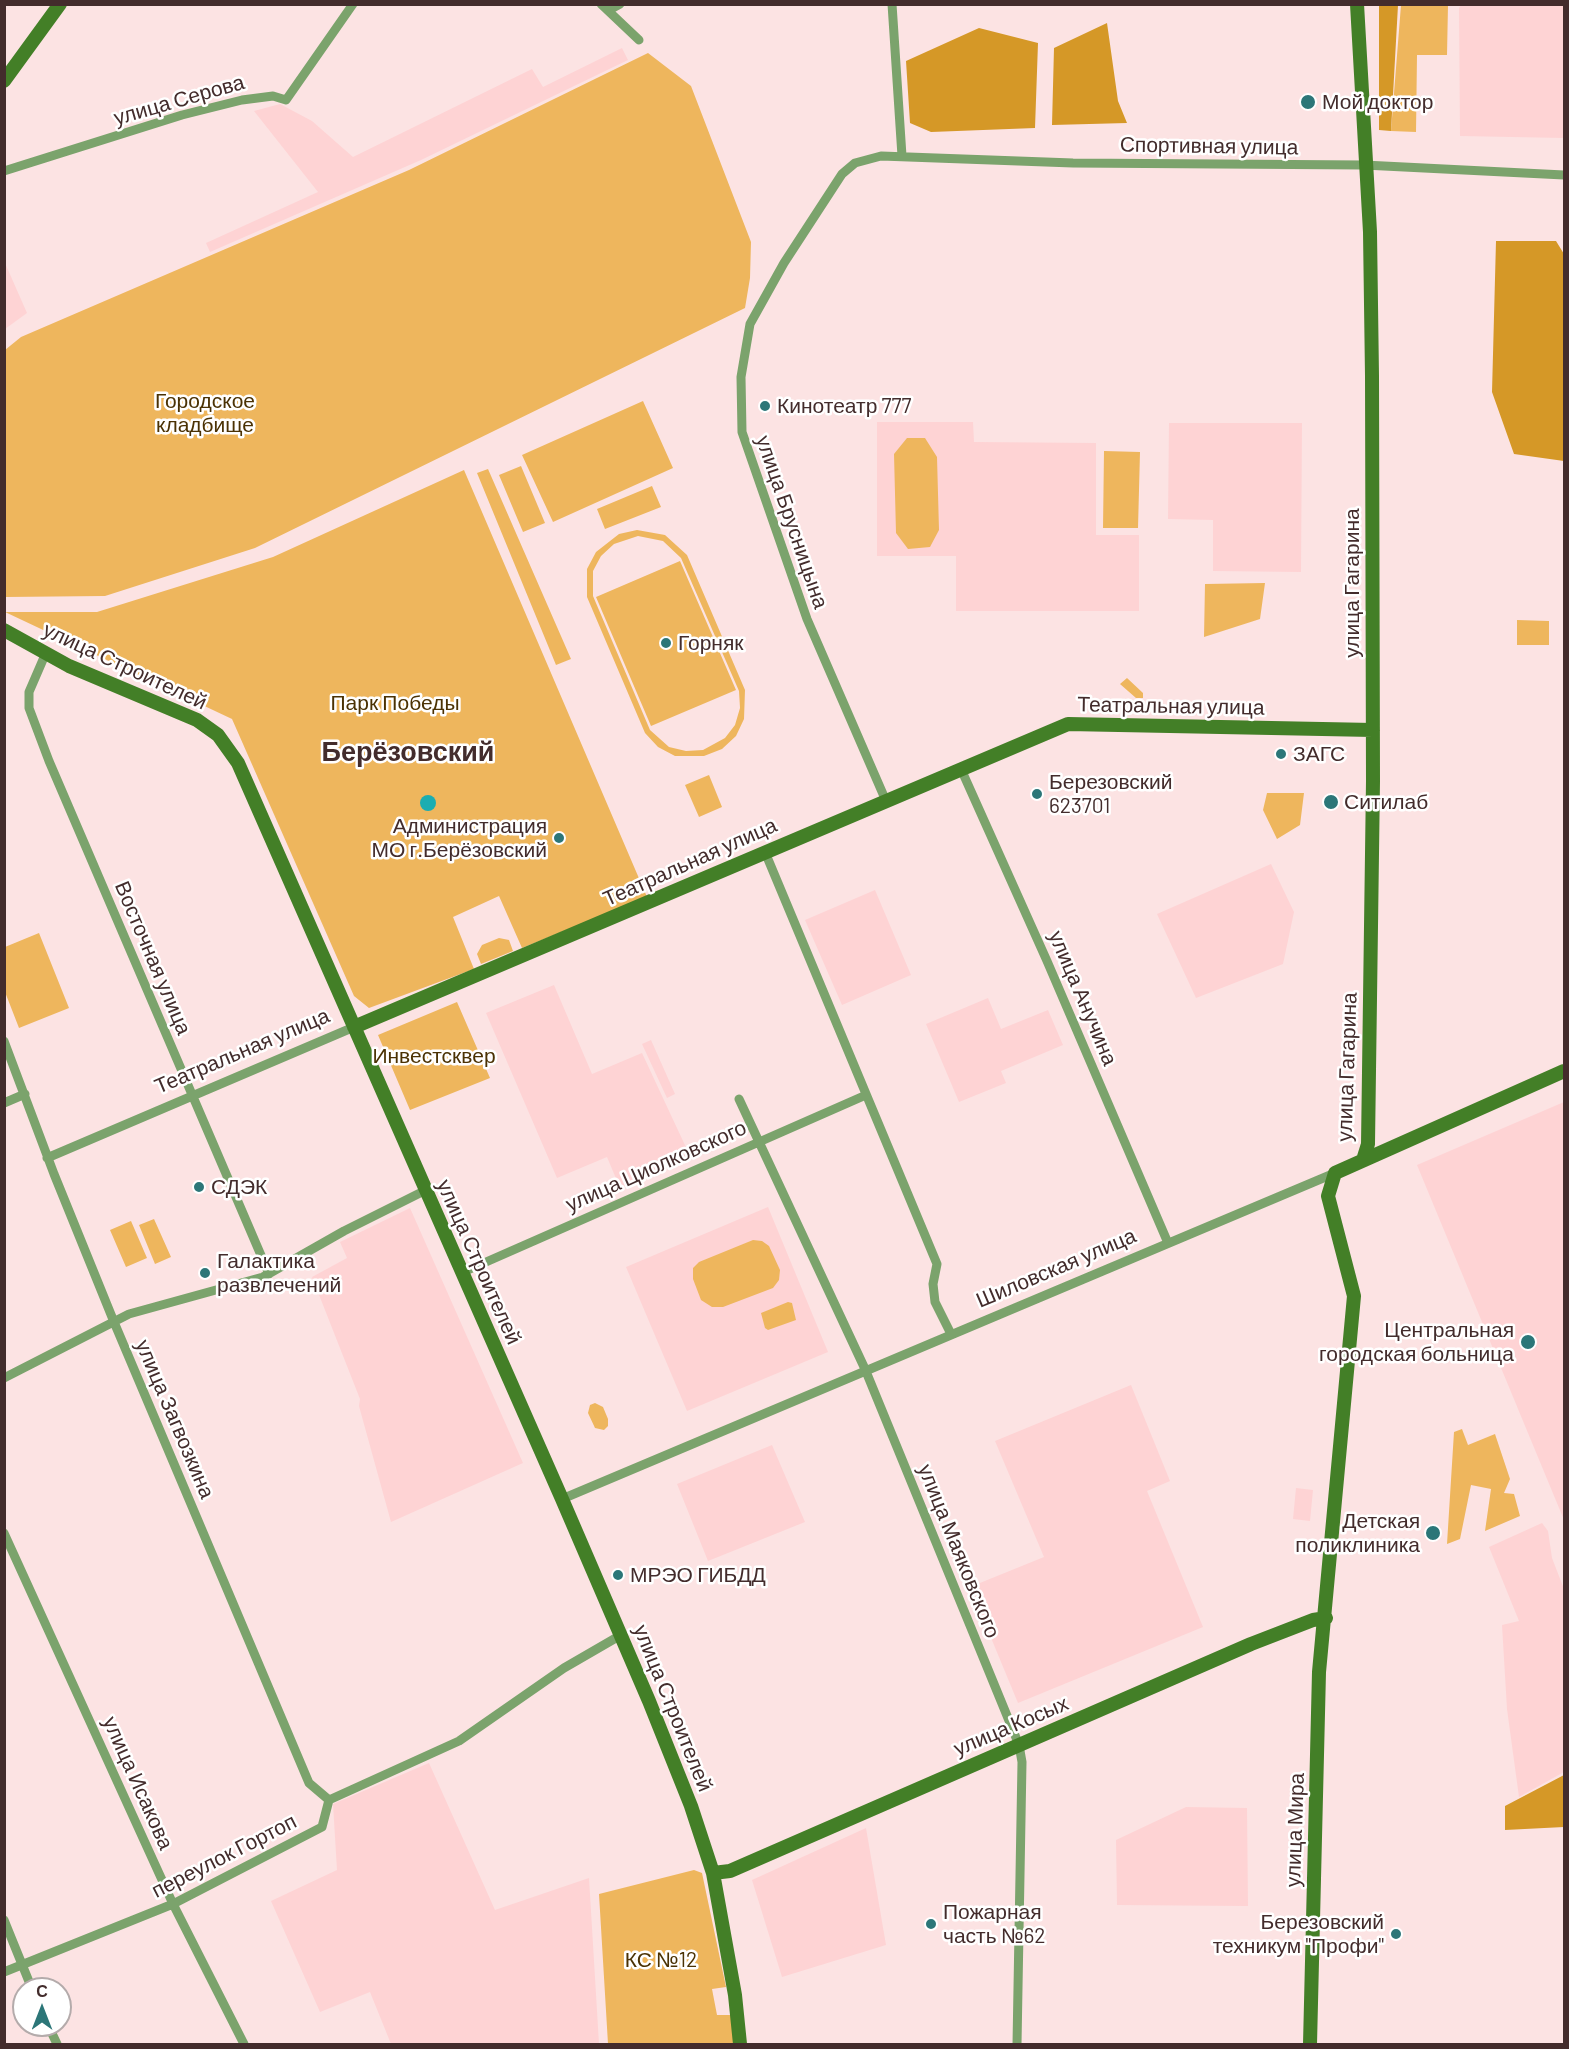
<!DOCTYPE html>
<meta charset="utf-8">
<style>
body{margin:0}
#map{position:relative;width:1569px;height:2049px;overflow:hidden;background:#fce3e3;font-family:Barlow,sans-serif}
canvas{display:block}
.frame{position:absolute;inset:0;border:6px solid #432c2c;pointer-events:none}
.north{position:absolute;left:12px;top:1977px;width:60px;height:60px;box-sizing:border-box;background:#fff;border:2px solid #b4abab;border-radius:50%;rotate:0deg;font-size:16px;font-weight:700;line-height:24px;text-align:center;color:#432c2c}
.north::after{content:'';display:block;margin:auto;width:21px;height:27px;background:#2c7678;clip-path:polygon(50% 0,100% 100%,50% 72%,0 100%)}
</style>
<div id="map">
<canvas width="1569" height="2049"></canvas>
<div class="frame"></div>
<div class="north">С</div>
</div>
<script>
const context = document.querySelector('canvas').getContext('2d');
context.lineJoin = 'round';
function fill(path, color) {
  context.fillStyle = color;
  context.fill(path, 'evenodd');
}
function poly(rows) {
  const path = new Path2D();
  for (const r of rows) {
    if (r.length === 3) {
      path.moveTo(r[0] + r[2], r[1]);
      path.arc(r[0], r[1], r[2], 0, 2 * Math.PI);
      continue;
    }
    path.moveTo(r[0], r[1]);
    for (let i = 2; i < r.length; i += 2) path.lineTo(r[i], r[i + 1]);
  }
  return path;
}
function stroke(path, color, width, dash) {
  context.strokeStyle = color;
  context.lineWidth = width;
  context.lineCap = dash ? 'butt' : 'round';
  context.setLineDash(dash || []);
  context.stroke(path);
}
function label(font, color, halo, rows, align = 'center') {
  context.font = font + ' Barlow,sans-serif';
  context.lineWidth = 5;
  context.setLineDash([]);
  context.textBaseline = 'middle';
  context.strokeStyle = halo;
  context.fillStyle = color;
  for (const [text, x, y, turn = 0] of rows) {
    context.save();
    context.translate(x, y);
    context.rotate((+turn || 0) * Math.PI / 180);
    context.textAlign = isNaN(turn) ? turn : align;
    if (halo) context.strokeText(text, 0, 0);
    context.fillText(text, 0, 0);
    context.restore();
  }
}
fill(poly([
 [1461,5,1564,5,1564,138,1460,136,1459,8],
 [622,48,628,60,421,160,210,252,206,243,318,192,254,111,280,104,312,121,353,157,532,69,543,87],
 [5,263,27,313,5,329,4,329],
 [877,422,973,422,974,442,1096,443,1096,535,1139,535,1139,611,956,611,956,556,877,556],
 [1169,423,1302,423,1301,572,1213,571,1213,520,1168,519],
 [1271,864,1294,912,1283,964,1196,998,1157,914],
 [875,890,911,975,842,1005,805,920],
 [554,985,592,1074,642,1053,690,1156,620,1188,607,1157,557,1178,486,1013],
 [988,998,1001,1029,1048,1010,1063,1045,1001,1071,1006,1083,959,1102,926,1024],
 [651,1040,675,1094,667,1098,642,1044],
 [1564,1102,1564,1520,1417,1165],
 [768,1207,828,1352,687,1411,626,1267],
 [410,1208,523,1463,391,1522,359,1406,360,1399,312,1277,347,1258,340,1242],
 [1131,1385,1170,1481,1147,1491,1203,1627,1018,1703,970,1587,1044,1557,995,1441],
 [772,1445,805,1522,708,1561,677,1484],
 [1296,1488,1313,1490,1310,1521,1293,1519],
 [1542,1523,1548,1531,1552,1558,1564,1589,1564,1772,1519,1797,1507,1709,1502,1625,1519,1621,1489,1547],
 [429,1763,495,1910,589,1878,599,2044,391,2044,370,1992,320,2012,271,1901,337,1870,333,1804],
 [1186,1807,1247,1808,1248,1906,1117,1905,1116,1840],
 [866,1828,886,1945,782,1977,752,1880]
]), '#fed3d4');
fill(poly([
 [1401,5,1448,5,1447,55,1417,55,1416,132,1391,131],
 [648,53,691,86,751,242,750,278,745,308,255,548,105,596,5,597,5,350,21,337,409,170],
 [643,401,673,468,553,522,522,455],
 [907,438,925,438,937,457,939,530,930,547,908,549,896,533,894,454],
 [1104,451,1140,452,1138,528,1103,528],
 [521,466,545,523,523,532,499,475],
 [488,469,571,659,556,665,477,473],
 [464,470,647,897,522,948,499,896,453,917,474,969,369,1008,354,996,232,719,5,612,97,612,273,557],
 [652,486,661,507,605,529,597,509],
 [637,530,665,535,687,555,745,690,744,719,736,736,722,749,704,756,675,756,658,747,645,733,587,597,587,569,596,552,619,534],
 [638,536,663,541,681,558,739,691,740,708,735,725,725,738,703,750,686,751,669,747,650,730,593,596,593,571,601,556,614,544],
 [680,561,736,690,651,726,596,597],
 [1265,583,1260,619,1204,637,1205,584],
 [1517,620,1549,621,1549,645,1517,645],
 [1127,678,1143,693,1143,698,1136,698,1120,684],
 [709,775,722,807,699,817,685,785],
 [1267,793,1304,793,1300,825,1277,839,1263,810],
 [39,933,69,1008,19,1028,5,992,5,947],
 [499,938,509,940,513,951,481,964,477,954,482,945],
 [457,1002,490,1078,410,1110,378,1035],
 [154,1219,171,1257,155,1264,139,1225],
 [131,1221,147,1258,126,1267,110,1230],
 [753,1240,762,1241,769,1246,780,1270,779,1280,773,1288,723,1307,712,1307,701,1300,693,1279,693,1268,699,1262],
 [788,1302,792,1303,796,1320,768,1330,765,1328,761,1313],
 [595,1403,603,1407,608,1419,608,1426,604,1430,595,1428,588,1413,590,1405],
 [1462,1429,1468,1445,1495,1434,1510,1479,1504,1493,1514,1494,1520,1516,1485,1531,1491,1489,1471,1485,1460,1539,1447,1544,1454,1432],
 [694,1870,702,1873,726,1987,712,1989,717,2015,733,2015,733,2044,608,2044,599,1894]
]), '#eeb65d');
fill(poly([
 [1379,5,1398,5,1391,131,1379,130],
 [1107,23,1118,101,1127,123,1052,125,1054,48],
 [979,28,1038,43,1035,128,931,132,910,123,906,61],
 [1496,241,1556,241,1564,254,1564,461,1514,454,1492,392],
 [1564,1775,1564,1827,1505,1830,1505,1806]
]), '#d59827');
fill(poly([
 [428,803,8]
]), '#1badb1');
stroke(poly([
 [601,4,639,40],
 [892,4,902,156],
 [609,10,620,4],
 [4,171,182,115,242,100,273,96,286,100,353,4],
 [45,655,29,692,29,708,49,761,269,1274],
 [961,769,1047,961,1168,1243],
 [886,801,807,619,742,432,741,377,750,324,784,263,842,174,855,163,881,156,1073,163,1364,165,1564,175],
 [765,852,937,1264,933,1284,935,1302,951,1334],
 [4,1041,54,1174,114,1322,309,1783,329,1800],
 [739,1099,865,1369,1019,1745,1022,1762,1017,2044],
 [4,1103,25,1094],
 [47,1158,354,1027],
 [461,1273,866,1095],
 [4,1378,129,1314,263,1277,344,1231,424,1191],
 [562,1499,1335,1173],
 [4,1533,173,1904,244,2044],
 [4,1920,32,1989],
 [4,1972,173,1904,322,1827,329,1800,459,1741,564,1668,621,1635],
 [48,2025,57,2044]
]), '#7ba36c', 9);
stroke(poly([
 [1357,4,1370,232,1372,376,1373,781,1368,1144,1363,1160],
 [4,81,60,4],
 [4,630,69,666,197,720,218,735,238,763,562,1499,649,1701,691,1806,713,1873,735,1995,740,2044],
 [354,1027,1068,724,1373,730],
 [713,1873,730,1871,1251,1644,1313,1620,1326,1618],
 [1310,2044,1319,1672,1354,1296,1328,1196,1335,1173,1564,1071]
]), '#437f27', 14);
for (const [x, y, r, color] of [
 [1308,102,8,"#2c7678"],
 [765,406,6,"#2c7678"],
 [666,643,6,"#2c7678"],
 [1281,754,6,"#2c7678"],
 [1037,794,6,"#2c7678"],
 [1331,802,8,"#2c7678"],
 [559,838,6,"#2c7678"],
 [199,1187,6,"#2c7678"],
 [205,1273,6,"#2c7678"],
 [1528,1342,8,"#2c7678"],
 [1433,1533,8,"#2c7678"],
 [618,1575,6,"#2c7678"],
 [931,1924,6,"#2c7678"],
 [1396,1934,6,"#2c7678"]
]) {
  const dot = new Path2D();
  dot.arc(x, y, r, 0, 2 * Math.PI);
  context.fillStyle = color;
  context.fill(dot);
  stroke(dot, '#fff', 2);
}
label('21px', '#432c2c', '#fff', [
 ["улица Серова",179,100,-16],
 ["Спортивная улица",1209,146,1],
 ["улица Брусницына",792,522,71],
 ["улица Гагарина",1352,583,-90],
 ["улица Строителей",125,666,25],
 ["Театральная улица",1171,706,1],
 ["Театральная улица",690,862,-24],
 ["Восточная улица",153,958,67],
 ["улица Анучина",1083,998,67],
 ["Театральная улица",242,1051,-23],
 ["улица Гагарина",1347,1067,-88],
 ["улица Циолковского",656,1166,-24],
 ["улица Строителей",479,1262,66],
 ["Шиловская улица",1056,1268,-23],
 ["улица Загвозкина",175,1419,67],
 ["улица Маяковского",959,1551,68],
 ["улица Строителей",673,1708,68],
 ["улица Косых",1011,1726,-23],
 ["улица Исакова",138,1783,66],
 ["улица Мира",1295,1830,-88],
 ["переулок Гортоп",224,1856,-27]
]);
label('21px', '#432c2c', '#fff', [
 ["Мой доктор",1322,102],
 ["Кинотеатр 777",777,406],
 ["Горняк",678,643],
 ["ЗАГС",1293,754],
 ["Березовский",1049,782],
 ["623701",1049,806],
 ["Ситилаб",1344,802],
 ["Администрация",547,826,"right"],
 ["МО г.Берёзовский",547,850,"right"],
 ["СДЭК",211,1187],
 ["Галактика",217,1261],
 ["развлечений",217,1285],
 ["Центральная",1514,1330,"right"],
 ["городская больница",1514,1354,"right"],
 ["Детская",1420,1521,"right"],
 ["поликлиника",1420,1545,"right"],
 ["МРЭО ГИБДД",630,1575],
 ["Пожарная",943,1912],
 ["часть №62",943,1936],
 ["Березовский",1384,1922,"right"],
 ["техникум \"Профи\"",1384,1946,"right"]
], 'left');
label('21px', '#4b3204', '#fff', [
 ["Городское",205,401],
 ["кладбище",205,425],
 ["Парк Победы",395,703],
 ["Инвестсквер",434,1056],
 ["КС №12",661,1960]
]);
label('bold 27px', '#432c2c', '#fff', [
 ["Берёзовский",408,752]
]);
</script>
